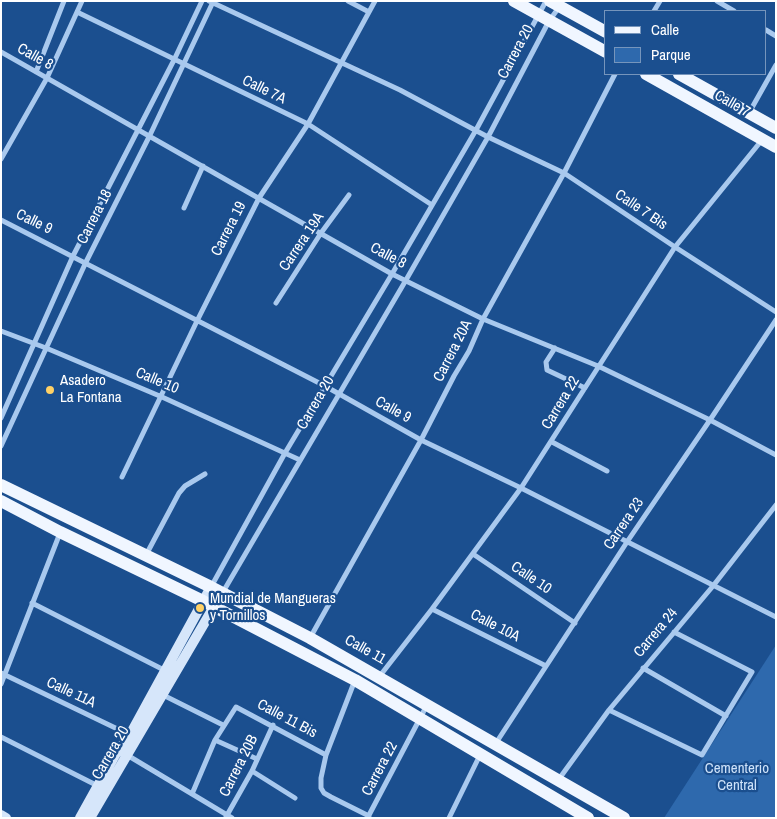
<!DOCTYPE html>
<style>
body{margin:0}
#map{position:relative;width:777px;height:819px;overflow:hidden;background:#1b4f8f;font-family:"Archivo Narrow",sans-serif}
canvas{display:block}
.frame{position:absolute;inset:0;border:2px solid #fff;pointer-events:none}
.legend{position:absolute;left:604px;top:10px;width:162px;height:65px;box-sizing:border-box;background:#1b4f8f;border:1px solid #7695bc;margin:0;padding:6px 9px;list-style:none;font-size:15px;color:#fff}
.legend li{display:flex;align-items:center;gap:10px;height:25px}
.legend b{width:25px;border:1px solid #7695bc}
</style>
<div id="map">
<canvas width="777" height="819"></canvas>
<div class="frame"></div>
<ul class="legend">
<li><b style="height:6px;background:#f0f6ff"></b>Calle</li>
<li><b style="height:14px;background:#2e69ad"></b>Parque</li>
</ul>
</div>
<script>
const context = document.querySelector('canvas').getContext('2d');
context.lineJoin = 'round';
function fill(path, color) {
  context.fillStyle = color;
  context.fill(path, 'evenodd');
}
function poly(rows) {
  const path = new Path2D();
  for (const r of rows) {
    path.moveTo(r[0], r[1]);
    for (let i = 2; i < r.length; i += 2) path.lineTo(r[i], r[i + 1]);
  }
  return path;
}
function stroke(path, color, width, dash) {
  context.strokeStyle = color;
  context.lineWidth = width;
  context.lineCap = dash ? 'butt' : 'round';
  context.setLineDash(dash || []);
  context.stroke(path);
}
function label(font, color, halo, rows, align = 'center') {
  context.font = font + ' "Archivo Narrow",sans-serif';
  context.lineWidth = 4.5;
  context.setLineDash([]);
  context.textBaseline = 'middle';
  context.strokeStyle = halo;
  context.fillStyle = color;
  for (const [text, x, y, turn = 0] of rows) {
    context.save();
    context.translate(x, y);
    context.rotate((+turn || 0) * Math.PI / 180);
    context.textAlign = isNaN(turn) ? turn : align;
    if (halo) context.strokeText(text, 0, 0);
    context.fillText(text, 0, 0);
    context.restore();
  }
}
fill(poly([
 [776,645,776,818,664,818]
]), '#2e69ad');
stroke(poly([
 [209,1,400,90,488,137,564,173,675,247,776,312],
 [348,1,369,12],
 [717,1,734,11],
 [654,11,660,1],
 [77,12,308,124,432,205],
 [766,30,776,36],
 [1,52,392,274,483,319,598,366,710,420,776,455],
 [36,72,64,1],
 [749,113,776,65],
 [1,159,47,78,82,1],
 [184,208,203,166],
 [1,220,325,386,421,440,521,488,776,617],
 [276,303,321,233,349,195],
 [1,331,46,348,162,397,300,460],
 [555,348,546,362,547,370,585,388],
 [1,418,73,256,174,60,202,1],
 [552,442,607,471],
 [1,446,86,262,150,135,213,2],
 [122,477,197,321,259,198,308,124,375,1],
 [473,554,575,623],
 [146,555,179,493,185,486,205,474],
 [211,587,285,453,392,274,476,130,546,1],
 [223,592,406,280,488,137,549,21,560,6],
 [32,603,164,670],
 [432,609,546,666],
 [310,638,421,440,454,376,469,351,483,319,564,173,615,74],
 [643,668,726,716],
 [1,673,130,735],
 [379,677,432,609,521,488,675,247,762,140],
 [355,680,326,755,321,778,321,788,324,793,331,797,369,816],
 [1,684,60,533],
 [163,695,223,725],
 [609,710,702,755,752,672,674,632],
 [1,737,98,786],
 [215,740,257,759],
 [496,743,627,542,710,420,776,320],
 [127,755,232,818],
 [252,771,295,798],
 [559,779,609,710,713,586,776,505],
 [192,794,215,740,236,707,326,755],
 [226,817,252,771,273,725],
 [368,817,427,705],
 [449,818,480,755]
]), '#a9c9ee', 5);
stroke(poly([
 [1,815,6,818],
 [80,818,115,755,130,735,211,587],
 [90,818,222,593]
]), '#d6e6fa', 10);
stroke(poly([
 [514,1,606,52],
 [550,1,606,32],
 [646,74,776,147],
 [679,74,776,128],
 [1,485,211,587,310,638,624,818],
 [1,501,60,532,203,601,355,680,588,818]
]), '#f0f6ff', 12);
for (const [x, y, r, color] of [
 [50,390,5,"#ffd166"],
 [200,608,5,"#ffd166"]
]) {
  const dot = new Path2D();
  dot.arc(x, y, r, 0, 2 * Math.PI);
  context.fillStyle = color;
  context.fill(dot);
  stroke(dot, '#1b4f8f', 2);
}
label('15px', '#fff', '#1b4f8f', [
 ["Carrera 20",516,52,-62],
 ["Calle 8",35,57,29],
 ["Calle 7A",264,90,26],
 ["Calle 7",732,104,30],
 ["Calle 7 Bis",641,210,34],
 ["Carrera 18",95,217,-63],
 ["Calle 9",34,222,26],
 ["Carrera 19",229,229,-63],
 ["Carrera 19A",302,242,-56],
 ["Calle 8",388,256,28],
 ["Carrera 20A",453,351,-63],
 ["Calle 10",157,381,23],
 ["Carrera 20",316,403,-60],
 ["Carrera 22",561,403,-59],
 ["Calle 9",393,410,29],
 ["Carrera 23",624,524,-56],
 ["Calle 10",531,578,34],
 ["Calle 10A",495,626,27],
 ["Carrera 24",656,633,-50],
 ["Calle 11",365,650,29],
 ["Calle 11A",71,693,25],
 ["Calle 11 Bis",287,719,28],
 ["Carrera 20",111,753,-60],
 ["Carrera 20B",239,766,-63],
 ["Carrera 22",380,769,-62]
]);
label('15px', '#fff', '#1b4f8f', [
 ["Asadero",60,381],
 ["La Fontana",60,398],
 ["Mundial de Mangueras",210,599],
 ["y Tornillos",210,616]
], 'left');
label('15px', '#cfe3fa', '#1b4f8f', [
 ["Cementerio",737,769],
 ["Central",737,786]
]);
</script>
